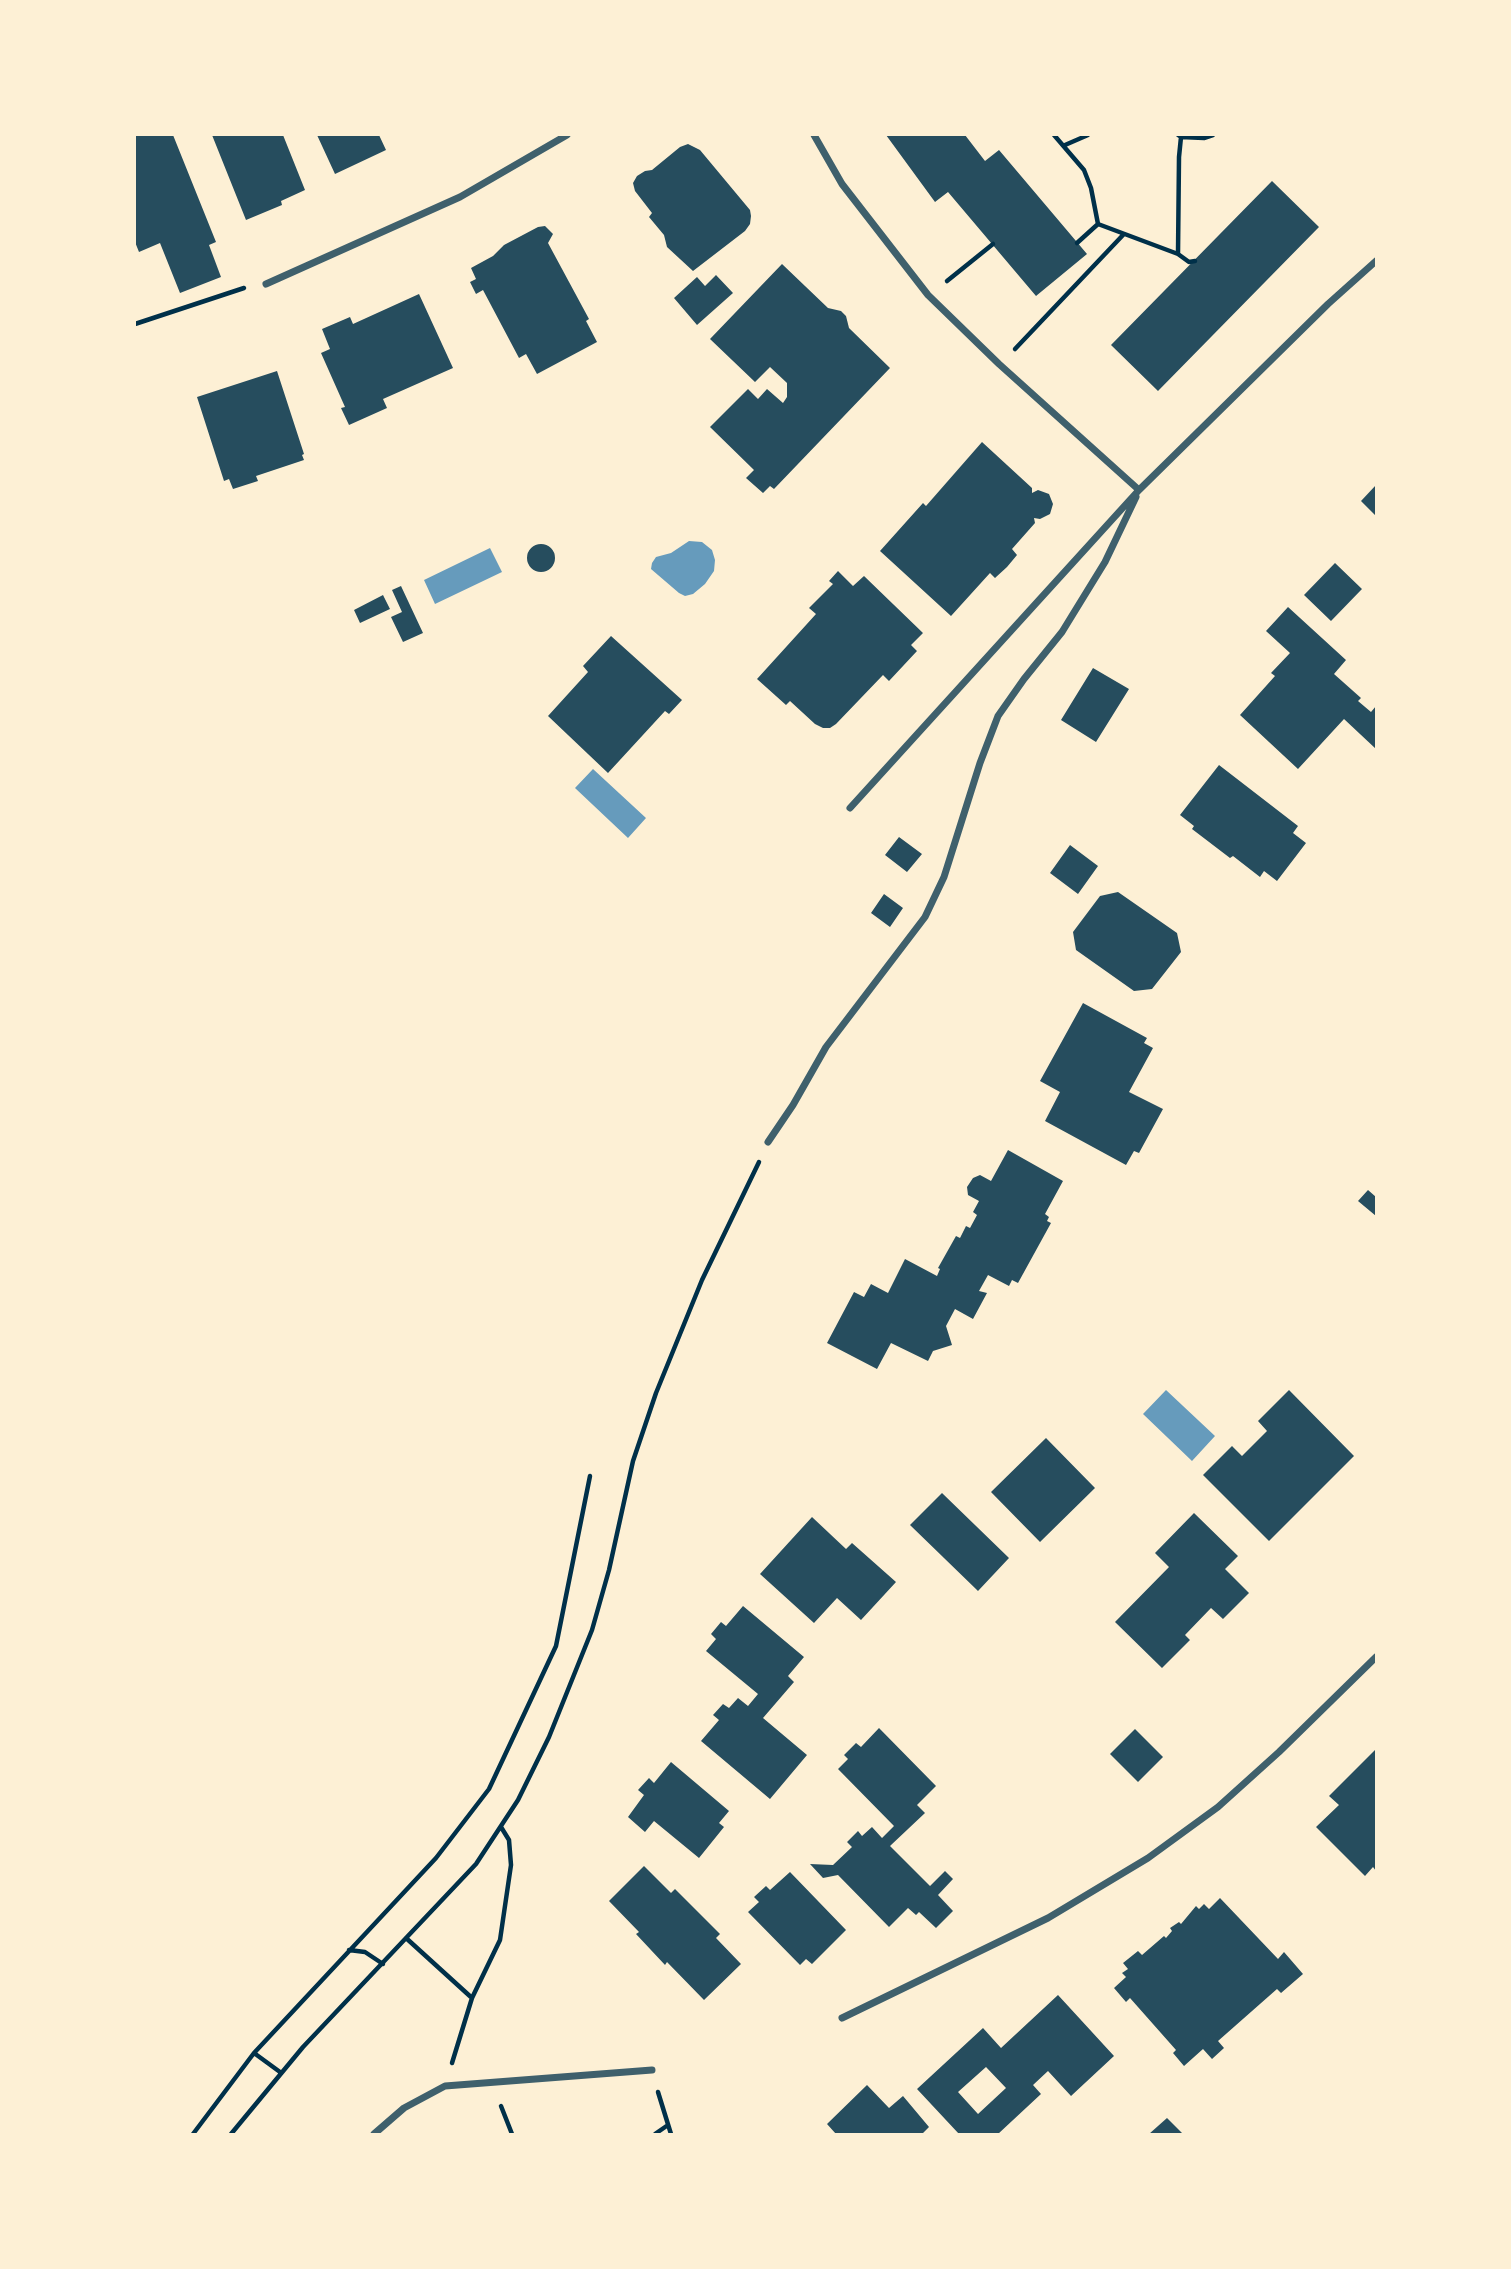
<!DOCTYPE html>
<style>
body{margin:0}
#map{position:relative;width:1511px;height:2269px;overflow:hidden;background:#fdf0d5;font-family:"Space Grotesk",sans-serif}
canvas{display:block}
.frame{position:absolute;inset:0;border:136px solid #fdf0d5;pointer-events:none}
</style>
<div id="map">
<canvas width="1511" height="2269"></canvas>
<div class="frame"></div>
</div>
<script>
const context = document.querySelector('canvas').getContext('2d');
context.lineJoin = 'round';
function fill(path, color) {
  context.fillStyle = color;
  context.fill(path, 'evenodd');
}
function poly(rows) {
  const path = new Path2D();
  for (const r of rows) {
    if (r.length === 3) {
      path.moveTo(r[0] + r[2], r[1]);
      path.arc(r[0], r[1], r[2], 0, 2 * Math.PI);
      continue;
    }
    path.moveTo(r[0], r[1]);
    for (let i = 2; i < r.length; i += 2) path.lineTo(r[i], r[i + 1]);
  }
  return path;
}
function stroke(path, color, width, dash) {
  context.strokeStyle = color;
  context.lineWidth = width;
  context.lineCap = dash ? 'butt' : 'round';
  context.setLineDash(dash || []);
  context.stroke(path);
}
fill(poly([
 [689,541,702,542,712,550,715,560,714,571,705,584,693,594,685,596,679,593,651,569,652,563,656,557,671,553],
 [490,548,502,572,435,604,424,580],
 [593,769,646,818,628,838,575,788],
 [1166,1390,1215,1436,1192,1461,1143,1414]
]), '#669bbc');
fill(poly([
 [135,135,173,135,216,242,209,245,221,277,180,293,160,243,139,252,135,242],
 [212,135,283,135,305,190,281,201,282,205,246,220],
 [317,135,379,135,386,150,335,174],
 [886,135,965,135,985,161,999,150,1087,254,1036,296,948,192,935,202],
 [688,144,700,150,750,210,751,216,750,224,745,231,693,271,667,247,664,235,649,217,652,213,635,191,633,183,637,176,645,171,652,170,680,147],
 [1272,181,1319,227,1158,391,1111,345],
 [545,226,553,234,548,243,589,319,586,321,597,342,537,374,526,354,519,358,483,290,476,294,470,282,476,279,471,268,493,256,504,245,538,227],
 [782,264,828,308,841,311,846,316,849,328,890,368,774,489,770,486,763,493,746,478,754,470,710,427,748,389,758,399,767,389,783,403,787,397,787,383,770,367,755,382,710,339],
 [716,275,733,293,697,325,674,298,697,277,705,286],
 [419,294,453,368,383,399,387,408,349,425,341,408,345,407,321,353,330,349,322,329,350,317,353,324],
 [277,371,304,454,302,455,304,460,256,476,258,481,233,489,229,479,224,481,197,397],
 [982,442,1032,488,1032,493,1038,490,1049,494,1053,504,1050,514,1040,519,1034,518,1035,523,1012,549,1017,555,1007,567,995,578,990,573,951,616,880,551,923,503,926,506],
 [1376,485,1376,516,1361,501],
 [541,558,14],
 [1335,563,1362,589,1331,621,1304,595],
 [838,571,853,586,864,576,923,633,911,645,917,651,889,681,883,675,836,724,830,728,823,728,815,724,790,701,786,705,757,679,816,614,809,608,833,584,829,581],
 [401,586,423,633,403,642,391,617,402,612,392,590],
 [383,595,390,609,360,623,354,610],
 [1288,607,1346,660,1334,674,1361,698,1358,701,1371,712,1376,706,1376,749,1344,719,1298,769,1240,715,1275,676,1271,673,1290,653,1266,631],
 [611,636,682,700,669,714,665,711,608,773,548,716,588,672,583,666],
 [1093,668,1129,689,1096,742,1061,720],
 [1219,765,1298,826,1293,833,1306,843,1277,881,1264,871,1260,877,1233,856,1230,858,1192,829,1194,826,1180,815],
 [899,837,922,854,907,872,885,855],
 [1070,845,1098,866,1078,894,1050,873],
 [1118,892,1177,933,1181,952,1152,989,1134,991,1076,950,1073,932,1100,896],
 [884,894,903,908,890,927,871,913],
 [1083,1003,1147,1038,1144,1043,1153,1048,1129,1092,1163,1109,1139,1153,1134,1151,1126,1165,1045,1121,1060,1092,1040,1081],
 [1008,1150,1063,1181,1045,1214,1049,1217,1047,1221,1051,1223,1018,1283,1012,1280,1009,1286,988,1275,979,1291,987,1293,973,1319,955,1309,946,1326,952,1345,933,1351,928,1361,891,1343,877,1369,827,1343,854,1292,864,1297,871,1284,888,1293,905,1259,937,1276,940,1269,938,1268,956,1236,960,1238,966,1226,970,1228,977,1215,973,1212,979,1201,968,1195,967,1187,973,1178,980,1175,991,1181],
 [1368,1190,1376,1197,1376,1216,1358,1201],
 [1289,1390,1354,1456,1269,1541,1203,1475,1232,1446,1242,1456,1267,1431,1258,1421],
 [1046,1438,1095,1488,1040,1542,991,1492],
 [942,1493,1009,1558,978,1591,910,1525],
 [1194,1513,1238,1556,1225,1569,1249,1593,1223,1619,1211,1608,1185,1635,1190,1640,1162,1668,1115,1622,1169,1567,1155,1553],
 [812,1517,846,1549,852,1543,896,1582,861,1620,837,1598,814,1623,760,1574],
 [743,1606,804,1657,788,1676,794,1682,763,1718,807,1755,770,1799,701,1741,719,1720,713,1715,723,1704,729,1708,738,1698,748,1706,758,1694,706,1651,716,1639,711,1634,721,1622,726,1626],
 [879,1728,936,1786,917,1805,925,1813,890,1846,930,1886,945,1871,953,1879,938,1895,953,1911,936,1928,919,1912,916,1915,908,1908,889,1927,838,1875,823,1878,810,1864,833,1865,852,1847,847,1842,858,1831,862,1836,872,1827,882,1838,894,1826,838,1769,848,1759,844,1755,856,1743,861,1747],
 [1135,1729,1163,1757,1138,1782,1110,1754],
 [1376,1749,1376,1871,1373,1867,1365,1876,1316,1827,1339,1805,1329,1796],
 [671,1762,729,1811,719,1823,724,1827,699,1858,654,1821,645,1832,628,1817,644,1795,638,1790,649,1778,654,1783],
 [644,1866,671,1893,675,1889,720,1934,716,1938,741,1964,704,2000,667,1962,665,1965,636,1934,639,1932,609,1901],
 [790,1872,846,1930,812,1964,806,1959,800,1965,748,1912,759,1902,754,1897,766,1886,770,1890],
 [1220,1898,1278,1959,1284,1952,1303,1974,1281,1993,1277,1989,1218,2041,1224,2048,1212,2059,1203,2049,1184,2066,1173,2053,1176,2050,1130,1998,1126,2002,1114,1988,1126,1977,1122,1973,1128,1969,1123,1963,1138,1951,1142,1955,1164,1936,1166,1938,1172,1931,1170,1928,1179,1922,1181,1924,1196,1906,1199,1909,1204,1904,1209,1909],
 [1058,1995,1114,2056,1071,2096,1048,2071,1033,2085,1041,2094,998,2134,959,2134,917,2089,983,2028,1001,2048],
 [986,2067,1006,2088,978,2114,958,2092],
 [867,2085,889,2108,903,2096,929,2127,922,2134,836,2134,827,2124],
 [1167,2118,1183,2134,1149,2134]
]), '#264d5e');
stroke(poly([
 [1054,135,1084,170,1091,188,1098,224,1178,254,1189,262,1195,261],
 [1178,135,1181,137,1179,157,1178,254],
 [1181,137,1204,138,1213,135],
 [1065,145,1088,135],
 [1077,243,1098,224],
 [947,281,993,244],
 [135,324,244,288],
 [1015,349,1123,235],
 [406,1938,472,1998,452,2063],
 [349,1950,365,1952,383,1964],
 [472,1998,500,1940,511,1865,509,1840,501,1827],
 [254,2053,280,2072],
 [658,2092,671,2134],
 [501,2106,512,2134],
 [193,2134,254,2053,436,1858,489,1789,556,1646,590,1476],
 [231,2134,303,2047,476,1864,518,1800,549,1737,592,1630,609,1570,633,1461,656,1393,702,1280,759,1162],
 [655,2134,668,2125]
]), '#003049', 4.5);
stroke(poly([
 [814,135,842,184,928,295,999,364,1139,490],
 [266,284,460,197,567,135],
 [850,808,1139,490,1328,304,1376,261],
 [768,1142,793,1105,826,1047,925,917,944,877,980,763,998,716,1024,679,1062,632,1105,562,1136,497],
 [842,2018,1048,1918,1148,1858,1218,1807,1279,1752,1376,1657],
 [374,2134,404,2108,445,2086,652,2070]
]), '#3f606c', 7);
</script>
